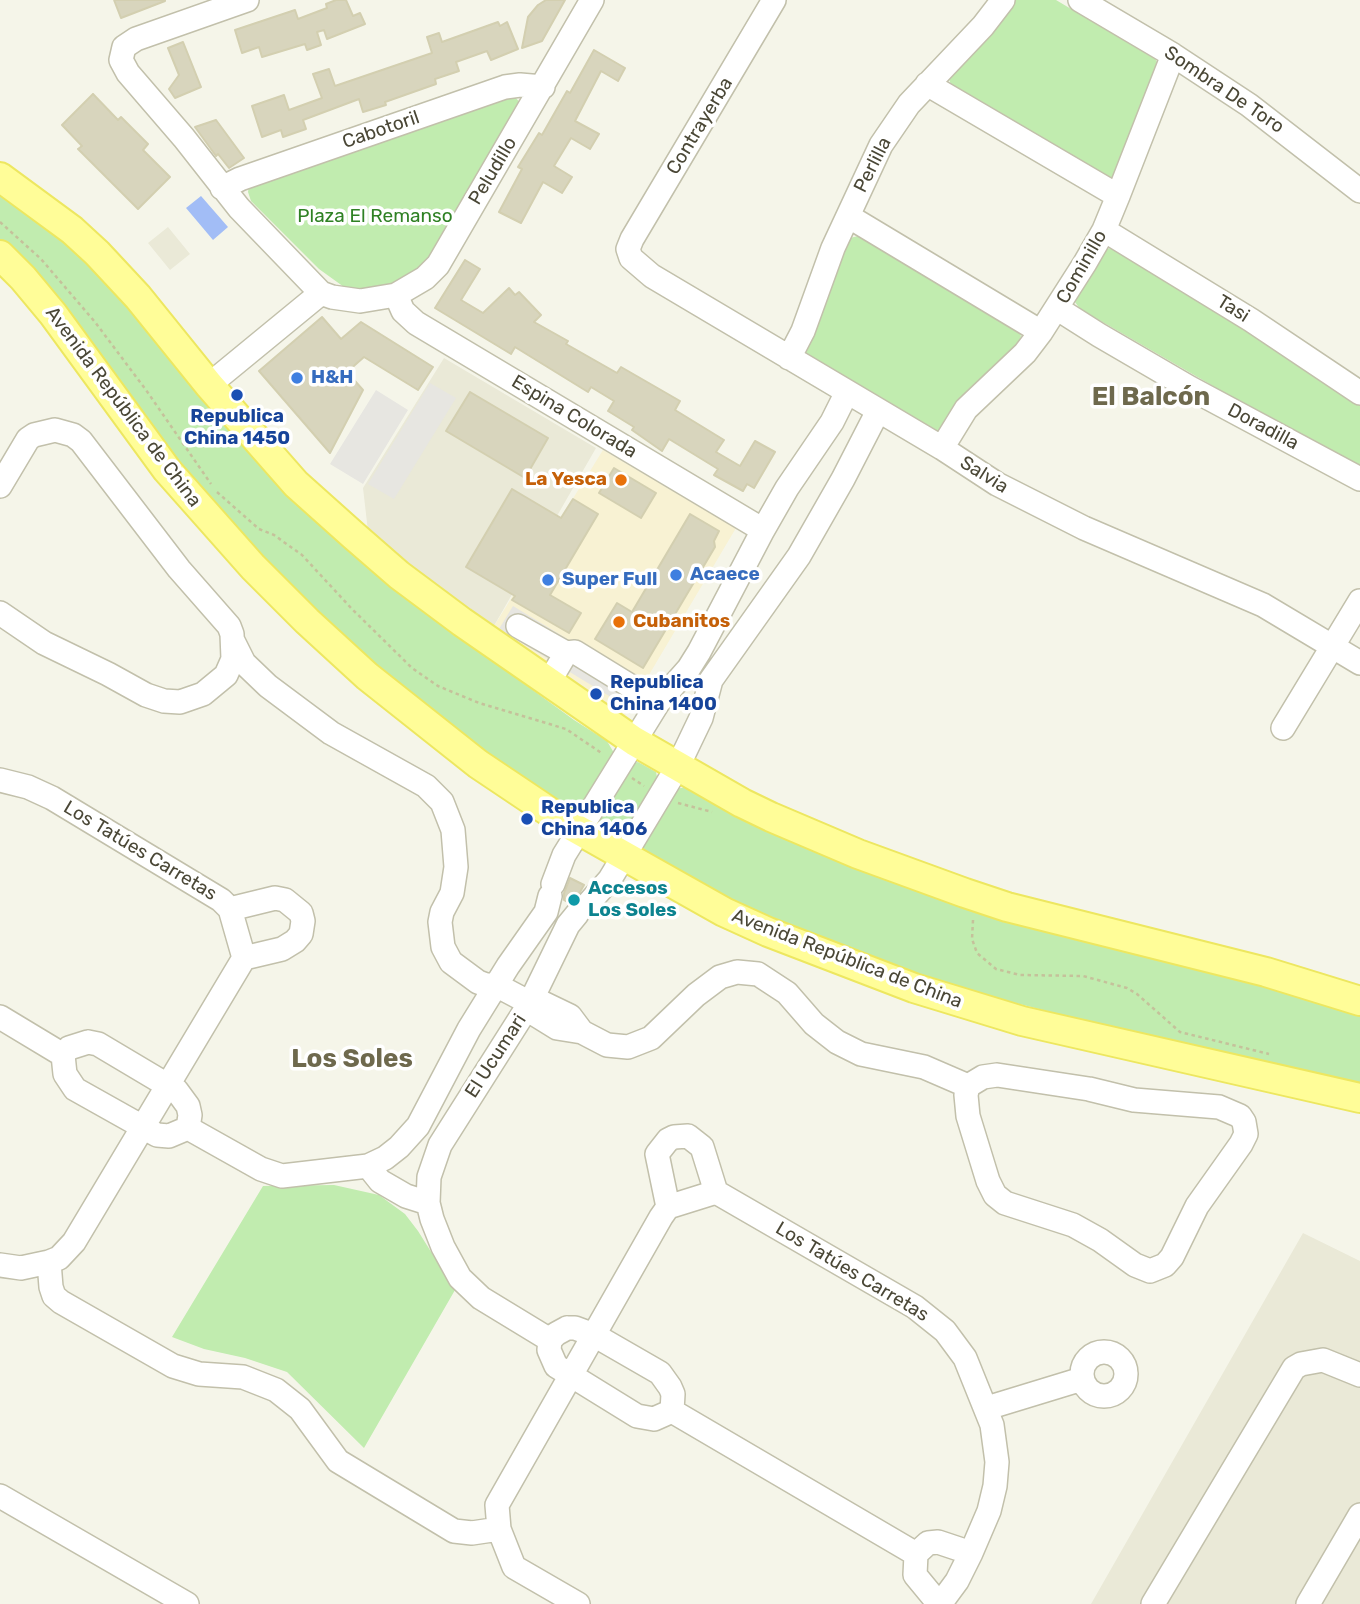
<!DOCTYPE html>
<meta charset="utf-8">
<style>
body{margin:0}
canvas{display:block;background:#f5f5e9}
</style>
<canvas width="1360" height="1604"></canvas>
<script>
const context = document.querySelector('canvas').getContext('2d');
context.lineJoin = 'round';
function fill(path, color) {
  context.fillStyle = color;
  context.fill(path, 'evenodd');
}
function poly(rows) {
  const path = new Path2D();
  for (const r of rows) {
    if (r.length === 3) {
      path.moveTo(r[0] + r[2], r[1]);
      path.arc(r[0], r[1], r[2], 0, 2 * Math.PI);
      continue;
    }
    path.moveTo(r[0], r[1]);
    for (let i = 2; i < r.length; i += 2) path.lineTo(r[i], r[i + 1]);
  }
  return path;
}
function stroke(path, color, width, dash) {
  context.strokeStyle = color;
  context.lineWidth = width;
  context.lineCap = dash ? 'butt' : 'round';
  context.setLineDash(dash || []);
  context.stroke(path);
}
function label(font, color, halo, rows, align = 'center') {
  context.font = font + ' Rubik,sans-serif';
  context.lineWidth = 7;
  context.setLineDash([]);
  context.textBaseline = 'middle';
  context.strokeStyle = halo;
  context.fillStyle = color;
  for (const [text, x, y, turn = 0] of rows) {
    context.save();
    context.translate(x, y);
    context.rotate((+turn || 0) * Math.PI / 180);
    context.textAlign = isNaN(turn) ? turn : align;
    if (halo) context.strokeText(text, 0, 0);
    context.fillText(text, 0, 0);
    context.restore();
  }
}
fill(poly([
 [168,227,190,254,170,270,148,243],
 [444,358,596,448,491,631,369,540,363,488],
 [1303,1233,1360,1261,1360,1604,1091,1604]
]), '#eae9d7');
fill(poly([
 [603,450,736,528,624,717,491,631]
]), '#f8f2d3');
fill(poly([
 [1011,0,1056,0,1155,59,1159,65,1118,177,1110,183,951,85,949,79,952,72],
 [507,96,515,97,523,106,430,265,405,283,354,291,344,287,319,269,251,201,248,192,249,186],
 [0,193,70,244,464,640,574,720,607,741,614,753,577,812,571,812,421,711,205,503,0,245],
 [858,236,1018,330,1021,336,1018,346,938,433,808,358,804,352,846,239],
 [1115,247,1360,403,1360,471,1080,309,1075,302,1077,296,1103,253,1107,249],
 [638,762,656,772,658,782,622,838,617,839,601,828,599,816,632,764],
 [686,787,1173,957,1360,1014,1360,1092,946,985,780,930,643,851,644,842,676,789],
 [334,1185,379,1195,405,1214,418,1231,455,1290,364,1448,287,1372,245,1358,204,1349,172,1337,263,1186]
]), '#c1ecaf');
fill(poly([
 [430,383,456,398,394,499,368,484],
 [376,390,408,410,363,484,330,464],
 [513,606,638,682,624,705,499,629]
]), '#e7e6e1');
fill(poly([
 [201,196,228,227,213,240,186,208]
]), '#a2bdf6');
const building = poly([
 [114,0,165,0,165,1,121,18,114,0],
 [336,0,346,0,353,16,360,13,365,24,327,39,324,30,317,32,321,45,307,50,305,44,262,57,259,47,242,53,235,30,295,10,298,19,327,8,326,4,336,0],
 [546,0,565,0,542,41,522,48,528,17,538,5,546,0],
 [498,22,500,26,507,22,518,49,491,60,487,51,456,62,459,71,435,79,436,84,385,102,386,105,363,112,359,99,303,120,306,129,283,137,281,130,262,137,252,106,284,95,289,110,322,98,313,74,329,69,335,86,432,53,427,37,439,33,442,42,498,22],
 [183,42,201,87,175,98,169,89,179,75,168,48,183,42],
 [594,50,625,68,618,81,601,71,575,121,599,134,590,149,571,138,554,166,572,177,562,193,543,182,521,223,499,212,522,169,518,167,539,133,542,135,567,91,570,93,594,50],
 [93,94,118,120,121,117,148,144,143,150,170,177,138,209,78,149,82,146,62,125,93,94],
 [216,120,244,158,229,168,218,154,216,156,195,127,216,120],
 [465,260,480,269,461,300,483,313,509,288,515,295,519,292,541,315,534,322,568,341,566,344,617,373,621,367,680,401,675,410,724,440,716,452,740,466,755,441,775,452,754,488,747,484,743,491,714,475,718,469,669,439,662,451,632,430,634,427,608,411,614,401,591,387,588,392,515,347,511,354,435,308,465,260],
 [322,317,341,339,361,322,433,367,418,390,364,357,347,372,363,390,330,453,259,371,322,317],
 [470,392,548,438,525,478,446,431,470,392],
 [614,468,656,493,641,518,599,493,614,468],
 [512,489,561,518,573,499,598,514,550,595,581,613,569,633,512,600,515,596,466,567,512,489],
 [690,514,719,531,714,541,715,547,643,668,595,639,617,603,632,612,690,514],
 [570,878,584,885,575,901,569,903,564,900,564,893,570,878]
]);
fill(building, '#d8d5bd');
stroke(building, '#d3cfb0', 2);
const minor = poly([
 [247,0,136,39,124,47,121,60,128,73,184,138,239,208,321,293,332,297,360,301,396,295,425,278,438,265,592,0],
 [774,0,632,239,628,249,631,258,652,276,942,448,997,484,1084,528,1263,605,1360,663],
 [1080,0,1173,55,1249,105,1360,191],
 [927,84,1118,196],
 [222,188,240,179,505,87,520,85,543,87],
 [848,216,1041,332],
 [1104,230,1251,320,1360,393],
 [396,295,403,311,416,323,763,530],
 [1058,309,1099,335,1190,388,1360,479],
 [789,358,803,331,833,248,881,145,909,104,983,26,1003,0],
 [209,385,321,293],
 [942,448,966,409,1025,353,1041,332,1085,263,1104,230,1118,196,1173,55],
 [0,486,28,439,34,435,55,430,73,435,81,441,179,569,229,626,232,634,233,659,226,675,203,694,180,702,164,701,146,695,108,674,44,643,0,613],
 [518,626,566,653],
 [233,641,244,663,268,686,331,733,426,786,442,802,453,830,456,867,452,893,442,912,440,922,443,947,451,962,478,982,486,985,496,985,530,1003],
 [549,682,566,653,575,652,658,703],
 [1283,728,1360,601],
 [0,780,28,787,52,798,221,900,230,909,244,958],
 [553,884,564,855,658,703,689,668,699,652,763,530,787,488,832,422,847,392],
 [588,904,610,879,678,766,701,718,711,680,799,556,843,479,878,411],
 [230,909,275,898,285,900,301,913,303,921,301,934,295,941,282,949,244,958],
 [0,1017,63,1055],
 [582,1032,570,1016,543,1003,530,1003,536,1015,557,1028,582,1032,607,1045,628,1047,651,1038,696,995,720,977,737,972,758,974,787,993,814,1024,837,1042,861,1054,924,1067,968,1086,966,1095,968,1116,988,1181,995,1195,1005,1203,1073,1225,1100,1240,1135,1265,1150,1271,1165,1265,1172,1257,1197,1206,1241,1144,1246,1134,1244,1122,1240,1116,1219,1107,1134,1100,1089,1089,997,1075,983,1077,968,1086],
 [88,1042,98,1044,177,1091,188,1106,190,1115,188,1128,169,1136,157,1135,75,1089,65,1074,63,1055,69,1048,88,1042],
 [188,1128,261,1169,282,1176,368,1166,385,1158,399,1147,418,1126,469,1029,508,966,546,912,550,896],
 [368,1166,380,1181,406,1196,428,1203],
 [716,1192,915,1307,945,1331,965,1358,992,1425,997,1462,995,1486,989,1511,971,1553,957,1581,940,1604],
 [668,1207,657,1154,668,1140,674,1137,688,1136,702,1147,716,1192],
 [49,1262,51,1287,54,1296,61,1302,173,1366,199,1374,243,1377,276,1390,300,1409,338,1461,454,1531,472,1533,499,1529],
 [0,1265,21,1268,49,1262,59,1258,74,1242,244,958],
 [567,1328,575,1328,594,1335,660,1373,670,1387,673,1394,672,1411,654,1419,637,1416,556,1366,549,1350,550,1340,556,1334,567,1328],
 [550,1340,481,1298,460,1278,443,1247,432,1219,428,1203,429,1177,440,1145,530,1003,568,925,577,914],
 [1104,1374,22],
 [987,1408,1082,1379],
 [672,1411,916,1554],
 [0,1496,187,1604],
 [578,1604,514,1567,499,1529,497,1505,661,1217,668,1207,716,1192],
 [939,1604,915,1575,916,1554,928,1543,938,1542,971,1553],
 [1153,1604,1294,1368,1301,1364,1323,1360,1360,1375],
 [1308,1604,1360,1515]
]);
const major = poly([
 [0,177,72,230,97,253,138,297,209,385,296,484,353,535,399,575,462,622,634,741,742,803,771,817,858,854,965,893,1007,907,1266,972,1360,1001],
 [0,255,23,278,53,314,167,470,253,567,307,621,367,676,478,764,566,823,724,912,768,932,914,988,1022,1021,1360,1098]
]);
stroke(minor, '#c2c0ab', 26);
stroke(major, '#ede760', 32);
stroke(poly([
 [0,222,41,259,95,322,146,390,211,484],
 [217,492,259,529,274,535,302,555,352,609,412,668,438,686,479,703,566,729,603,754],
 [632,778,644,786],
 [678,803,712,812],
 [973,920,972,939,977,953,996,969,1020,975,1083,976,1127,988,1137,994,1180,1032,1269,1054]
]), '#c5c19b', 2.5, [3.5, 3.5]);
stroke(minor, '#fff', 23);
stroke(major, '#fffd98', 28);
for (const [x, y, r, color] of [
 [297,378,7,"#3f7fe0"],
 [237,395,7,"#1a4fb4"],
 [621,480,7,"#e8710a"],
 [676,575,7,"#3f7fe0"],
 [548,580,7,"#3f7fe0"],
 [619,622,7,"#e8710a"],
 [596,694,7,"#1a4fb4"],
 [527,819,7,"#1a4fb4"],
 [574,900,7,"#0f9aa8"]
]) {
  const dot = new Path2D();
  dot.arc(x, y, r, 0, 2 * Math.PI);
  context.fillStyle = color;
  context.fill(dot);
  stroke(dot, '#fff', 2.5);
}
label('19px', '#4a4736', '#fff', [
 ["Sombra De Toro",1224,90,34],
 ["Contrayerba",700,126,-59],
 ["Cabotoril",381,130,-19],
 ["Perlilla",873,165,-63],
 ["Peludillo",493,171,-59],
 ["Cominillo",1082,267,-60],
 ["Tasi",1233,309,32],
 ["Avenida República de China",123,407,53],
 ["Espina Colorada",574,417,31],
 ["Doradilla",1263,427,28],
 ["Salvia",984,475,32],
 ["Los Tatúes Carretas",140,851,31],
 ["Avenida República de China",847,959,21],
 ["El Ucumari",496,1056,-57],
 ["Los Tatúes Carretas",852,1272,31]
]);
label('19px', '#2f8124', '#fff', [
 ["Plaza El Remanso",375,217]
]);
label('bold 19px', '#366cbe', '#fff', [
 ["H&H",311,378],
 ["Acaece",690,575],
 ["Super Full",562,580]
], 'left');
label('bold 19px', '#164399', '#fff', [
 ["Republica",237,417,"center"],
 ["China 1450",237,439,"center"],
 ["Republica",610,683],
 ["China 1400",610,705],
 ["Republica",541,808],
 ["China 1406",541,830]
], 'left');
label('bold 19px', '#c56008', '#fff', [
 ["La Yesca",607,480],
 ["Cubanitos",633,622,"left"]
], 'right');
label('bold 19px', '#0d838f', '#fff', [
 ["Accesos",588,889],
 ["Los Soles",588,911]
], 'left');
label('bold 26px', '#6e694d', '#fff', [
 ["El Balcón",1151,397],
 ["Los Soles",352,1059]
]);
</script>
